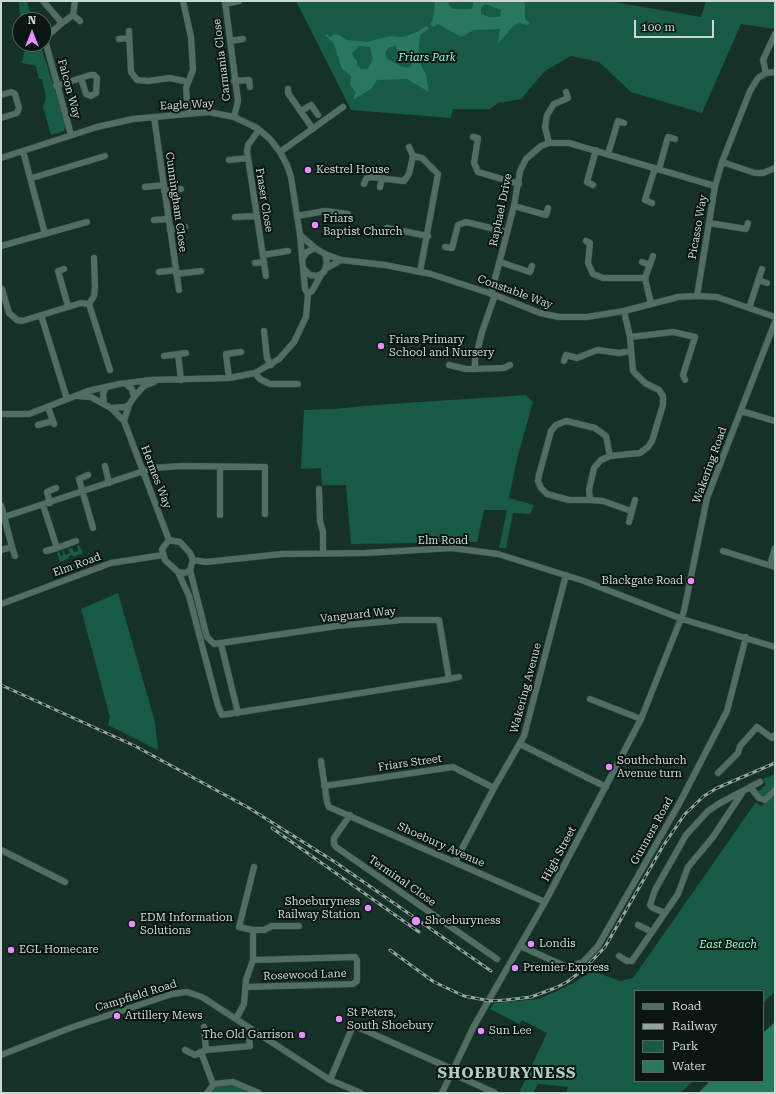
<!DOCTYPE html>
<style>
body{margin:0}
#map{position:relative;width:776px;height:1094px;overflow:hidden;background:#163128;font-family:"Roboto Serif",serif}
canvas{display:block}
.frame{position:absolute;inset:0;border:2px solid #c9d9d2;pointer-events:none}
.legend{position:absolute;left:634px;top:990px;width:130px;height:92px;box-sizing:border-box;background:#0b1612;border:1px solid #57645f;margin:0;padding:5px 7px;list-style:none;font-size:12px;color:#c9d9d2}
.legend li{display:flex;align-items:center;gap:8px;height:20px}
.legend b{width:20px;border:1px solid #57645f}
.north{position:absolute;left:12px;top:12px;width:40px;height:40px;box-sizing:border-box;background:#0b1612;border:1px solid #57645f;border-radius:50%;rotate:0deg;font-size:11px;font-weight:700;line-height:16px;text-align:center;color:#c9d9d2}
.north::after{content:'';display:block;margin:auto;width:14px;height:18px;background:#e88eff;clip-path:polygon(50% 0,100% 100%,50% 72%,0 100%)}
.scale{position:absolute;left:634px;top:20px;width:80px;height:18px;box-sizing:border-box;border:2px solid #c9d9d2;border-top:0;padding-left:5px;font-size:12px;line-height:14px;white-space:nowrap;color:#c9d9d2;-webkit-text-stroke:3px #0b1612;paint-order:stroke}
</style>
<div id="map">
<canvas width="776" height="1094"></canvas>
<div class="frame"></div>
<ul class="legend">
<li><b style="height:5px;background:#516e63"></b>Road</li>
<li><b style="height:5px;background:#92a69e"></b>Railway</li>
<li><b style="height:11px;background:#175b47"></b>Park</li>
<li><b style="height:11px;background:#287860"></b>Water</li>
</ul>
<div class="north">N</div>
<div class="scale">100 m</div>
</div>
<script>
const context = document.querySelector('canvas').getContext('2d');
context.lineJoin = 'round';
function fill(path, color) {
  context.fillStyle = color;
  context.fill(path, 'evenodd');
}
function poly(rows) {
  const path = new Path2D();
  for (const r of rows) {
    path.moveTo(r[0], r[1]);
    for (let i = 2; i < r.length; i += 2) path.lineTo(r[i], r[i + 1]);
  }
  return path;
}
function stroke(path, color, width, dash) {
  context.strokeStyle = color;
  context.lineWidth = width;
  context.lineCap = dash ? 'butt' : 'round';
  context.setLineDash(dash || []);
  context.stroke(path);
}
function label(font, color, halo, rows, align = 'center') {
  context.font = font + ' "Roboto Serif",serif';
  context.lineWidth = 4;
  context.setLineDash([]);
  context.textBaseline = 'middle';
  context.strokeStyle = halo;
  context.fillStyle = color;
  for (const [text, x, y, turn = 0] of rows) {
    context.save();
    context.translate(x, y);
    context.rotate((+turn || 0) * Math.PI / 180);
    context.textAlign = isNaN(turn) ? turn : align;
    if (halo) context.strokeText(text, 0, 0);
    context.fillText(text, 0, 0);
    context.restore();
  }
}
fill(poly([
 [19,1,27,1,32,20,20,20],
 [296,1,609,1,701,17,706,1,775,1,775,29,741,24,702,113,631,92,599,62,571,56,545,71,521,99,498,103,490,109,453,109,451,118,351,110],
 [26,44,40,44,66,124,64,131,51,135,43,107,46,98,42,79,39,79,36,66,22,63],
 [526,395,533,402,517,459,509,498,534,505,530,514,513,513,506,548,499,548,507,510,484,510,477,542,351,544,346,485,322,485,321,468,301,469,304,410,334,409,375,405],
 [79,545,83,553,74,557,72,555,69,556,69,558,60,562,57,553,59,552,61,556,63,555,62,551,64,550,65,555,70,553,68,549,72,548,74,552,78,551,77,546],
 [85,560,88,566,64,575,62,569,64,570,67,567],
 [118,593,155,722,158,750,108,725,110,717,81,609],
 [775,774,775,789,767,796,760,795,757,792,766,785,763,779],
 [775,795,775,991,763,1003,763,991,635,991,635,1081,693,1081,680,1093,566,1093,568,1087,538,1084,533,1093,519,1093,547,1033,522,1020,519,1024,490,1009,494,1003,539,999,572,984,592,971,620,981,633,978,756,802,761,806],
 [236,1086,251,1093,211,1093,215,1087]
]), '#175b47');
fill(poly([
 [435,1,448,1,449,6,453,9,471,9,474,4,471,1,520,1,525,3,525,19,530,23,528,25,520,23,514,25,498,44,500,29,474,30,461,37,438,24,433,27,430,24,433,20],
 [485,4,501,10,500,17,489,17,481,14,481,7],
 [427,26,429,29,420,35,418,59,426,75,429,92,407,79,377,80,372,88,355,99,353,98,356,93,350,84,351,76,342,69,334,44,325,35,327,34,330,37,334,34,339,35,347,40,367,42,390,36,402,37,417,32],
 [359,46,370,47,373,58,368,69,361,69,357,65,357,61,354,58,352,53],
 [396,46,397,50,406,54,407,59,412,61,411,66,407,68,401,66,387,59,385,53,389,47],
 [775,1022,775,1093,698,1093,710,1081,763,1081,763,1033]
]), '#287860');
const minor = poly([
 [43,1,62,23],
 [183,1,191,37,193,70,186,88,188,113],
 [225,1,238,101,234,117],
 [225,4,239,1],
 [73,15,80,21],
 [129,31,131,72,137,80,148,81,170,78,188,82],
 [119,39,129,38],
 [230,41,243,39],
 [766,73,775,72],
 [234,81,249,80,250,87],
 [56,86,81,78,90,75,94,75,97,78,96,93,91,96,86,94,81,78],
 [288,89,288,93,313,129],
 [1,95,11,92,15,94,19,108,17,113,1,118],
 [301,111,311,105,318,115],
 [154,117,179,290],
 [259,130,248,145,247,151,266,276],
 [71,135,45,40,46,37,62,23,73,15,75,1],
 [473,137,478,138,474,163,478,172,519,184],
 [549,143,545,127,547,115,554,104,568,98,566,92],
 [409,147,413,156,422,158,438,174,420,272],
 [23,151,45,234],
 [280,152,343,107],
 [608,154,618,121,624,123],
 [1,158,97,127,133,119,209,112,234,117,257,128,270,139,280,152,287,165,291,177,300,235,305,289,308,294,306,317,294,342,279,359,255,373,229,378,151,380,119,384,88,391,29,414,1,414],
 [229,160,248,158],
 [722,162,755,173,763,173,775,168],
 [659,169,668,137,675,139],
 [32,178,105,156],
 [364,184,366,179,370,177,404,181,409,174,413,156],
 [593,185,587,182,596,150],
 [145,187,164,185],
 [380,187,382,178],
 [164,191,181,189],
 [652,203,645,200,655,168],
 [514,206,546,215,548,208],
 [297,216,325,211,348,214],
 [235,217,257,216],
 [154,220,168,219],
 [709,223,746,229,748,223],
 [387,228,428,236],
 [170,230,185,227],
 [300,235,315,248],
 [586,241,590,243,588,263,593,274,603,278,645,278,651,304],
 [1,246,87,222],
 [445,247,452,248,458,225,466,222,507,232],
 [325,254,341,260,385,265,431,274,495,295,540,313,559,317,587,317,624,311,678,297,697,296,717,297,775,317],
 [263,255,288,251],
 [302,259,307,252,315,248,325,254,327,263,324,272,317,276,310,275,303,268],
 [500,262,530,272,532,266],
 [642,262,650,265],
 [255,263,264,262],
 [327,268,341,260],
 [64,269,58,271,68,306],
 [159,272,176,270],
 [176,274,201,271],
 [645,278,653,256],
 [758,280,767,283],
 [2,289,9,313,17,320,22,321,81,303,89,304,110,370],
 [308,294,312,291,321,275],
 [491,294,514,206,520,171,526,159,541,146,549,143,569,143,715,186],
 [697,296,715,186,722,162,750,91,758,78,766,73,763,60,775,34],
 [89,304,94,296,95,288,94,258],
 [749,308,762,269],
 [624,311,630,337,633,371,645,383,659,390,663,396,663,405,652,441,648,447,640,453,610,456,601,460,594,468,589,490,590,500,603,501,631,511],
 [41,315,67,399],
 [264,331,267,358,271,365],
 [630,337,673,332,695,337,683,375,685,380],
 [178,354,181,380],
 [164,356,186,353],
 [564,361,566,355,577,358,597,350,619,353,631,351],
 [449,365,466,369,475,369,475,360,482,332,495,295],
 [475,369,504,368,510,365],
 [255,373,260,379,270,384,298,384],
 [229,378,226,354,241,352],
 [77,396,91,397,111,408,125,407,129,405,134,397,132,389,126,384],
 [134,397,144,386,154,382],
 [104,404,103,394,106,387],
 [48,407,54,424],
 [111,408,124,421,169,540],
 [741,411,775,421],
 [124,421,129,405],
 [38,425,53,421],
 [105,466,109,483],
 [88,475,79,479,93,528],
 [319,489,320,521,323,532,323,553],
 [590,500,569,500,547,494,541,488,538,481,539,475,551,431,556,425,566,421,595,428,606,436,610,456],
 [50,503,47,492,56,488],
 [1,505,12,547,1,550],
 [43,505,57,548,76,541],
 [220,515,220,467],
 [4,517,153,468,181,466,265,467,265,514],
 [629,522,635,500],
 [169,540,180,542,190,553,193,560,190,570,185,573,178,572,165,560,162,549,169,540],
 [12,547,15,556],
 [46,551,57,548],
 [723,551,775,567],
 [193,560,206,562,282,554,366,553,452,548,498,554,584,581,682,619,775,647],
 [770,565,775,548],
 [178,572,189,596,218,706,222,715,449,679,439,620,402,620,337,626,214,644,207,637,190,570],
 [1,604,111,563,163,555],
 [221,644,238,713],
 [449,679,459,677],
 [590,699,641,719],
 [520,744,606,787],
 [321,761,327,802,329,807,545,902],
 [718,773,738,753,740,746,757,727,772,738,775,735],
 [324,786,453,767,494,788],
 [750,787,759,798,765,800,775,790],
 [350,815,334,838,334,844,336,847,497,959],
 [1,850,65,882],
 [455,862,494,788,524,736,566,575],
 [665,913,653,908,650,905,655,890,686,835,708,811,720,803,760,782],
 [638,925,652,932],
 [253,930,264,930,272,926,299,926],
 [520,946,567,967,583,962,598,946,679,804,727,711,746,637],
 [619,956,627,961,632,961,678,894,688,867,713,837,742,793],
 [246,987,353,984,357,981,357,960,355,957,253,960],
 [236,1019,244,1004,246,980,253,960,253,930,239,927,254,867],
 [204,1027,206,1050],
 [185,1050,195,1055,201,1052,213,1084],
 [201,1052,206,1050,250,1046,249,1038],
 [1,1055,70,1028,172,994,187,992,202,997,330,1080,361,1093],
 [451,1073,495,1093],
 [330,1080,352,1028,355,1026,452,1069],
 [207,1093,214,1084,233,1082,259,1093],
 [442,1093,474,1026,545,902,641,719,684,611,707,498,775,322]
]);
stroke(minor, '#344b43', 7);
stroke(minor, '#516e63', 6);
const rail = poly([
 [1,685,135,746,249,808,335,862,491,971],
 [272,828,419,932],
 [390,950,434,982,464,996,490,1001,506,1000,531,997,555,988,567,982,584,969,605,947,663,846,685,814,704,796,717,788,775,763]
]);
stroke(rail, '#92a69e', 3);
stroke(rail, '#0b1612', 1.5, [4.5]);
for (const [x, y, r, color] of [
 [308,170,4,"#e88eff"],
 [315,225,4,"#e88eff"],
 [381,346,4,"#e88eff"],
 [691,581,4,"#e88eff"],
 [609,767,4,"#e88eff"],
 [368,908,4,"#e88eff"],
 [416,921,5,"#e88eff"],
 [132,924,4,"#e88eff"],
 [531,944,4,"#e88eff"],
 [11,950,4,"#e88eff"],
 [515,968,4,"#e88eff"],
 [117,1016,4,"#e88eff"],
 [339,1019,4,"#e88eff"],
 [481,1031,4,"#e88eff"],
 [302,1035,4,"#e88eff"]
]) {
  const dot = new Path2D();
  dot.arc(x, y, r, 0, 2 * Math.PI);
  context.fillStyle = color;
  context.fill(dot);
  stroke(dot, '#0b1612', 1.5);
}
label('italic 11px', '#93fbd7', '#0b1612', [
 ["Friars Park",427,58],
 ["East Beach",728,945]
]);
label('11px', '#c9d9d2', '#0b1612', [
 ["Carmania Close",222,60,-97],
 ["Falcon Way",69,89,75],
 ["Eagle Way",187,105,-3],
 ["Fraser Close",264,200,81],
 ["Cunningham Close",176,202,82],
 ["Raphael Drive",501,210,-78],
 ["Picasso Way",698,227,-80],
 ["Constable Way",515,292,20],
 ["Wakering Road",710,465,-70],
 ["Hermes Way",156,477,69],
 ["Elm Road",443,541],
 ["Elm Road",77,565,-20],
 ["Vanguard Way",358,615,-6],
 ["Wakering Avenue",526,688,-75],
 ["Friars Street",410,763,-8],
 ["Gunners Road",652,831,-61],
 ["Shoebury Avenue",441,845,24],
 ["High Street",559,854,-62],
 ["Terminal Close",402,881,35],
 ["Rosewood Lane",305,975,-2],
 ["Campfield Road",136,996,-17]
]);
label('11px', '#c9d9d2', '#0b1612', [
 ["Kestrel House",316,170],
 ["Friars",323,219],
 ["Baptist Church",323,232],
 ["Friars Primary",389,340],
 ["School and Nursery",389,353],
 ["Blackgate Road",683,581,"right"],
 ["Southchurch",617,761],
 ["Avenue turn",617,774],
 ["Shoeburyness",360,902,"right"],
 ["Railway Station",360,915,"right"],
 ["EDM Information",140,918],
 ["Solutions",140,931],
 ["Shoeburyness",425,921],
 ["Londis",539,944],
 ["EGL Homecare",19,950],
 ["Premier Express",523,968],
 ["St Peters,",347,1013],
 ["South Shoebury",347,1026],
 ["Artillery Mews",125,1016],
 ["Sun Lee",489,1031],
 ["The Old Garrison",294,1035,"right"]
], 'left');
context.letterSpacing = '1px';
label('bold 15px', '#acccbf', '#0b1612', [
 ["SHOEBURYNESS",507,1074]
]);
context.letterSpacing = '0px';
</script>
